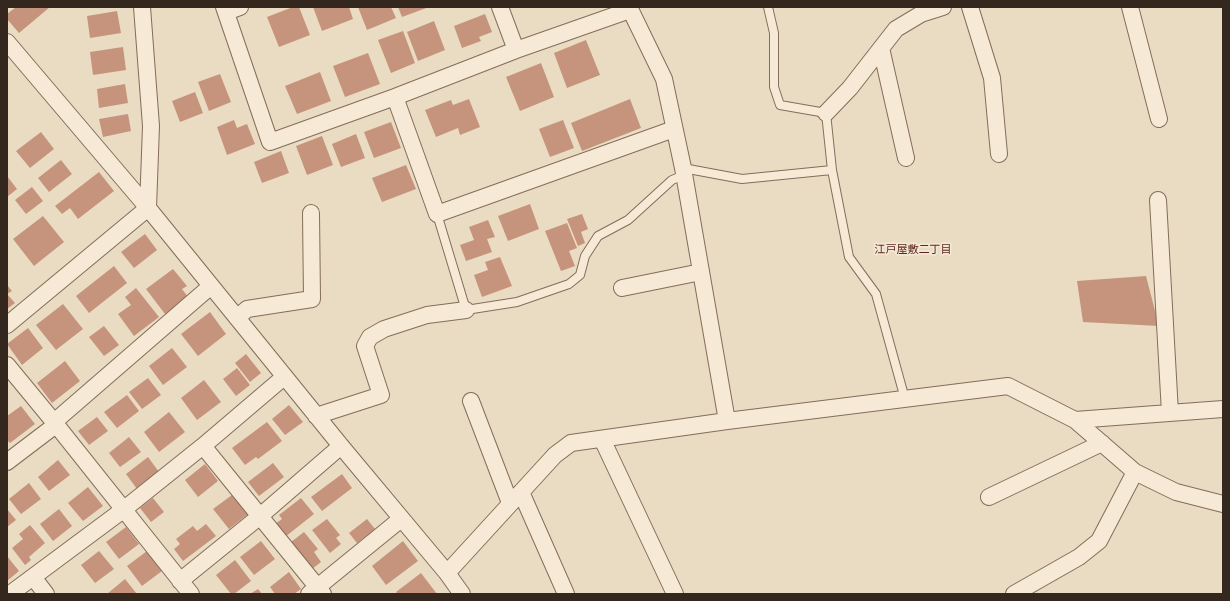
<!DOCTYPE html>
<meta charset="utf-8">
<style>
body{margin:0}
#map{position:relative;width:1230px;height:601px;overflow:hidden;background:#eadbc3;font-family:"IBM Plex Serif",serif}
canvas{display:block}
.frame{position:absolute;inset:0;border:8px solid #34271e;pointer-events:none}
</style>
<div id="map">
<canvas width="1230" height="601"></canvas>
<div class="frame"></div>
</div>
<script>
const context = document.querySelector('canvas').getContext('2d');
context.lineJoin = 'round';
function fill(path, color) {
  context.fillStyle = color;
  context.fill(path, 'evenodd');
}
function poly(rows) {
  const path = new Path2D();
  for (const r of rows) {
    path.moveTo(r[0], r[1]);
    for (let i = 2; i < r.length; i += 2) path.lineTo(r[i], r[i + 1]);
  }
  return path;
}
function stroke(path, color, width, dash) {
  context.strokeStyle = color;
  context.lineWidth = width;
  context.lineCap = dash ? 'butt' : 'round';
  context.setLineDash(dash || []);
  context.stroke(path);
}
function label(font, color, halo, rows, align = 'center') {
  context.font = font + ' "IBM Plex Serif","Noto Sans JP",serif';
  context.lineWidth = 3.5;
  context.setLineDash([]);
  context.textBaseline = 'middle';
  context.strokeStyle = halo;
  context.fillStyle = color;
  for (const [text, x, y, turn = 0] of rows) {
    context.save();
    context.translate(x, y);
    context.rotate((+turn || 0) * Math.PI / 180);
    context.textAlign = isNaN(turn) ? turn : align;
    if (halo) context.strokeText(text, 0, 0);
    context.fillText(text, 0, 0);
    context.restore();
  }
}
fill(poly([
 [16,7,50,7,19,33,7,19,7,14],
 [293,7,299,7,310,35,279,47,267,17],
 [313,7,349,7,353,19,322,31],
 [358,7,391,7,396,18,367,30],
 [398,7,429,7,402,17],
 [117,11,121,33,90,38,87,16],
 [485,14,492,32,479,37,481,41,462,48,454,26],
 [434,21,445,50,418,61,407,32],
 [403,31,415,63,391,73,378,40],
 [586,40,600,75,567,88,554,53],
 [123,47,126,70,93,75,90,52],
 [368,53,380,84,345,97,333,66],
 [541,63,554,97,520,111,506,77],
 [320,72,331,101,297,114,285,86],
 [220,74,231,102,209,111,198,82],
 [125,84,128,103,99,108,97,89],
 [195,92,203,113,180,122,172,101],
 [469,99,480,127,460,135,458,128,436,137,425,110,451,100,453,105],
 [630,99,641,128,582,151,571,123],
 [128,114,131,131,103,137,99,119],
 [234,120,237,128,247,124,255,144,227,155,217,127],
 [563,120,574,148,550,157,539,129],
 [391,122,401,148,374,158,364,132],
 [41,132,54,149,30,168,16,151],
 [356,134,365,158,341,167,332,144],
 [322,136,333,165,307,175,296,146],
 [281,151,289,173,262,183,254,162],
 [61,160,72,174,49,192,38,178],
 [406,165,416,189,382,202,372,178],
 [99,172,114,191,78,219,70,208,62,214,55,206],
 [7,176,17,189,7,197],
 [32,187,43,201,26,214,15,200],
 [530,204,539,229,508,241,498,216],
 [582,214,588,229,581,232,585,243,578,246,567,219],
 [43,216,64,242,34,266,13,239],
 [488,220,495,237,487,239,492,252,466,261,460,245,474,240,469,227],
 [567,223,577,248,569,251,575,266,561,271,545,231],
 [145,234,157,250,134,268,121,252],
 [500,257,512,286,482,297,474,275,488,270,485,262],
 [114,266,127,283,89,313,76,296],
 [173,269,187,286,182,289,188,297,165,314,146,289],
 [1146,276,1159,326,1083,322,1077,281],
 [7,285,12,291,7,294,15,303,7,309],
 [136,288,159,317,134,336,118,314,131,305,125,297],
 [63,304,83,329,56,350,36,325],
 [210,312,226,334,198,356,181,334],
 [104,326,119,345,104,356,89,337],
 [28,328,43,348,22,365,7,344],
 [172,348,187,367,163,385,149,366],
 [246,354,261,373,250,382,235,363],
 [65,361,80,381,52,403,37,383],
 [237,368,250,385,236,396,223,379],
 [148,378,161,395,142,409,129,392],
 [204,380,221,402,197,420,181,398],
 [127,395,139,411,117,428,104,412],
 [289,405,303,422,285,435,272,419],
 [21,406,35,424,10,443,7,440,7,416],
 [169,412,185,432,159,452,144,432],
 [97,417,108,431,89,445,78,431],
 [267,422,282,441,258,459,256,457,245,465,232,448],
 [129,437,141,452,120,467,109,453],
 [148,457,159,472,137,489,126,474],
 [58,460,70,475,49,491,38,477],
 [273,463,284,477,259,496,248,482],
 [205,464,218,481,198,497,185,480],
 [342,474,352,488,322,511,311,497],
 [29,483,41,499,21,514,9,499],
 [88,487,103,506,83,521,68,503],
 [232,495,248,514,229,529,213,509],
 [153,498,164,512,151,522,140,508],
 [301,498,314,514,285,537,275,524,282,519,279,515],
 [7,509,16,520,7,527],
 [59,509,72,526,53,541,40,524],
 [327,519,340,535,336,538,341,544,330,553,312,530],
 [367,519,375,529,357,543,349,533],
 [206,524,216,536,183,561,174,549,180,544,176,539,193,526,197,531],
 [30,525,45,543,29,557,31,560,25,565,12,548,23,539,19,534],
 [126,527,139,544,119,559,106,542],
 [304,532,318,549,314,552,321,562,312,569,291,542],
 [261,541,275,559,254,575,240,557],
 [403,541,418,561,386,585,372,566],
 [99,551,114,569,95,583,81,565],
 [147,551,162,571,142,586,127,566],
 [7,556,19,571,7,581],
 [235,560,251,581,234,594,231,594,216,575],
 [289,572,301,589,294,594,275,594,270,587],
 [421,573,437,594,398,594,396,592],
 [125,579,137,594,107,594],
 [258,589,262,594,250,594]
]), '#c6947c');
const service = poly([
 [768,7,774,33,774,87,780,105,826,113,832,170,849,257,876,294,905,399],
 [683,168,742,179,832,170],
 [437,214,466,310,517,302,569,284,580,275,585,256,598,236,628,220,672,180,684,175]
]);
const minor = poly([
 [224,7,270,142,395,97,516,50,630,10],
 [500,7,516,50],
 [629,7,664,79,683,168,727,421],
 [970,7,992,78,999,154],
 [1130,7,1159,119],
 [226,12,240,7],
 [7,42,148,208,341,446,447,573,462,594],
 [881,48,906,158],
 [395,97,437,214,674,129],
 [826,113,850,88,896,29,921,14,943,7],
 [1158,200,1170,413],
 [622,288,701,272],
 [237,318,247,309,312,299,311,213],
 [7,325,148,208,151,126,142,7],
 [7,365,54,422,191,594],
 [471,401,510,503],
 [316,416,381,395,365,346,370,337,384,329,427,315,466,310],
 [1075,420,1223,409],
 [54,422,211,286],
 [602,439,675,594],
 [203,446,323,594],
 [7,462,57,424],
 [521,492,566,594],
 [989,497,1102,443],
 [447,573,555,455,571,443,727,421,1008,386,1075,420,1135,472,1176,492,1223,504],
 [33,577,46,594],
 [180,581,259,517,341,446],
 [10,594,123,510,203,446,284,377],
 [309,594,401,519],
 [1014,594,1079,557,1099,541,1135,472]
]);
stroke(service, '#836d5b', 10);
stroke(minor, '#836d5b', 18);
stroke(service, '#f6e9d6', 8);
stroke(minor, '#f6e9d6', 16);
label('11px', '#5e2821', '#f3e6d2', [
 ["江戸屋敷二丁目",913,250]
]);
</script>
